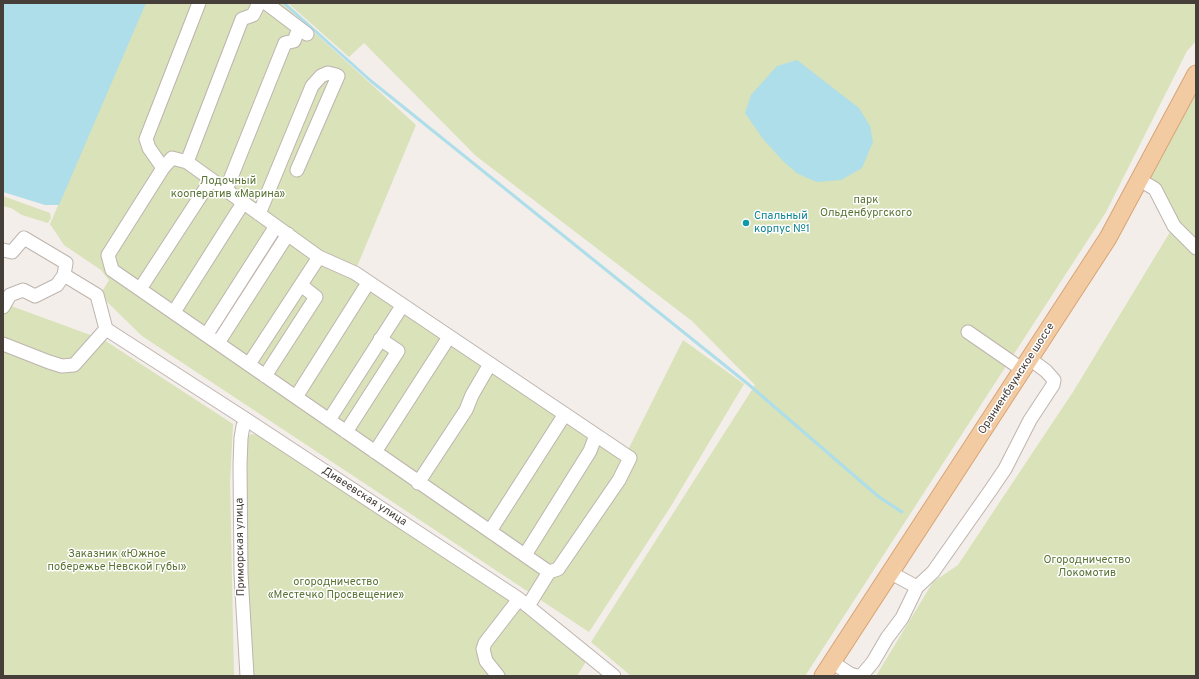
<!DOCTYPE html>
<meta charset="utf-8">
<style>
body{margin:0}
#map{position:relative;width:1199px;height:679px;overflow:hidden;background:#f3eeea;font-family:Overpass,sans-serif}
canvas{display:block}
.frame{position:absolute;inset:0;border:4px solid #463e39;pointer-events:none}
</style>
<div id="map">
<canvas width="1199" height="679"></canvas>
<div class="frame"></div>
</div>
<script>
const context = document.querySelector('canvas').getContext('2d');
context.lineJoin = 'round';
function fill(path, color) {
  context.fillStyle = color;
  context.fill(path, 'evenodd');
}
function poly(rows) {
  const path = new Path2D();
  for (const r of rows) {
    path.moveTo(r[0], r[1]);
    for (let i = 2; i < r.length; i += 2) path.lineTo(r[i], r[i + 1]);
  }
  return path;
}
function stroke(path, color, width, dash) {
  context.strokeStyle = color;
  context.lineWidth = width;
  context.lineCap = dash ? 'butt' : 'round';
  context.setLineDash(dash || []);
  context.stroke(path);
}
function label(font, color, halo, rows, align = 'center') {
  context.font = font + ' Overpass,sans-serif';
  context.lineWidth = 3;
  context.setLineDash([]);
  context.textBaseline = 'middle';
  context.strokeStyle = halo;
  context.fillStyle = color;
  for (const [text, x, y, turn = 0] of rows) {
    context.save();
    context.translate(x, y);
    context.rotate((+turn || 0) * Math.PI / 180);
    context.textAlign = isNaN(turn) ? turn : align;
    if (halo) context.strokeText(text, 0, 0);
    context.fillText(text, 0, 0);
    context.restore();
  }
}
fill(poly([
 [145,3,282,3,416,125,356,269,627,452,683,340,744,384,671,506,589,632,142,336,100,295,109,280,101,270,64,245,50,224],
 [288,3,1196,3,1196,41,1187,51,1106,212,805,676,631,676,591,642,755,385,692,321,476,156,364,43,349,57],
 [1196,92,1196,244,1190,240,1149,181],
 [3,196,50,213,51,218,48,223,22,215,11,208,3,206],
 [1170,232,1196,253,1196,676,876,676,933,582,958,565,1027,461,1073,392],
 [3,303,104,340,233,424,230,482,234,676,3,676],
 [251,434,258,435,523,609,587,660,577,676,252,676,243,465,248,437]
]), '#d9e2b8');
fill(poly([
 [3,3,146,3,59,205,45,205,3,192],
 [797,60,859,108,870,126,873,142,862,168,841,180,817,182,798,174,784,162,763,139,745,113,751,95,777,66]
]), '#aedee9');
stroke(poly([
 [284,3,371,81,748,384,879,497,902,512]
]), '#aedee9', 3);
const minor = poly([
 [266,3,307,34],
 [187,162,242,19,253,15,259,3],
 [163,168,149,148,146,139,199,3],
 [1140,180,1155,189,1174,226,1196,248],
 [226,190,285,43,294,41,299,28],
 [259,214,312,86,321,76,328,73,336,75,338,76,297,170],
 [3,250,12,252,24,238,66,263,64,275,97,295,106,329],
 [140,289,211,180],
 [3,307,10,295,23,290,35,296,57,285,64,275],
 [174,312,243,203],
 [106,329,247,420,519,599,614,676],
 [968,332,1023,370],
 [207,334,276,226],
 [218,343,288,234],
 [3,344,49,362,62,366,74,365,106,329],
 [249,364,319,257],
 [265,376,316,297,301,285],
 [296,397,368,283],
 [329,420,402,306],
 [346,432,398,351,380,339],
 [375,452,449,337],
 [418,483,466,410,472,395,490,364],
 [490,531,565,414],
 [525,555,590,451,596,435],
 [891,573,917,587],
 [528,606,549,572,112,270,108,255,163,168,172,158,187,162,319,257,355,273,630,458,619,480,558,569,549,572],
 [832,662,850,674,857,676,862,675,873,662,887,638,902,618,917,587,933,572,990,491,1005,469,1030,420,1053,385,1054,380,1046,371,1030,359],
 [247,676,241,574,240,465,241,438,243,426,247,420],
 [498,676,486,661,483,649,485,643,519,599]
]);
const major = poly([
 [823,676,1108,238,1196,74]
]);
stroke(minor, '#beb4ae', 15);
stroke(major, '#d7a375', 19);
stroke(minor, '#fff', 13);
stroke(major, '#f3cba3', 17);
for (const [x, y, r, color] of [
 [746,223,4,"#0f9aa8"]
]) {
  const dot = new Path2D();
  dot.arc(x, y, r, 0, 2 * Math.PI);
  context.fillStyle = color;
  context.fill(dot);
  stroke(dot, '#fff', 1.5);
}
label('11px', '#587232', '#fff', [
 ["Лодочный",228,182],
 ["кооператив «Марина»",228,195],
 ["парк",866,201],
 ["Ольденбургского",866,214],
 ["Заказник «Южное",117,555],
 ["побережье Невской губы»",117,568],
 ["Огородничество",1087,561],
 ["Локомотив",1087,574],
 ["огородничество",336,583],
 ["«Местечко Просвещение»",336,596]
]);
label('11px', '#0d838f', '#fff', [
 ["Спальный",754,217],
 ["корпус №1",754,230]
], 'left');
label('11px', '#463e39', '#fff', [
 ["Ораниенбаумское шоссе",1017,379,-57],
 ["Дивеевская улица",364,497,33],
 ["Приморская улица",241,547,-91]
]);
</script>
